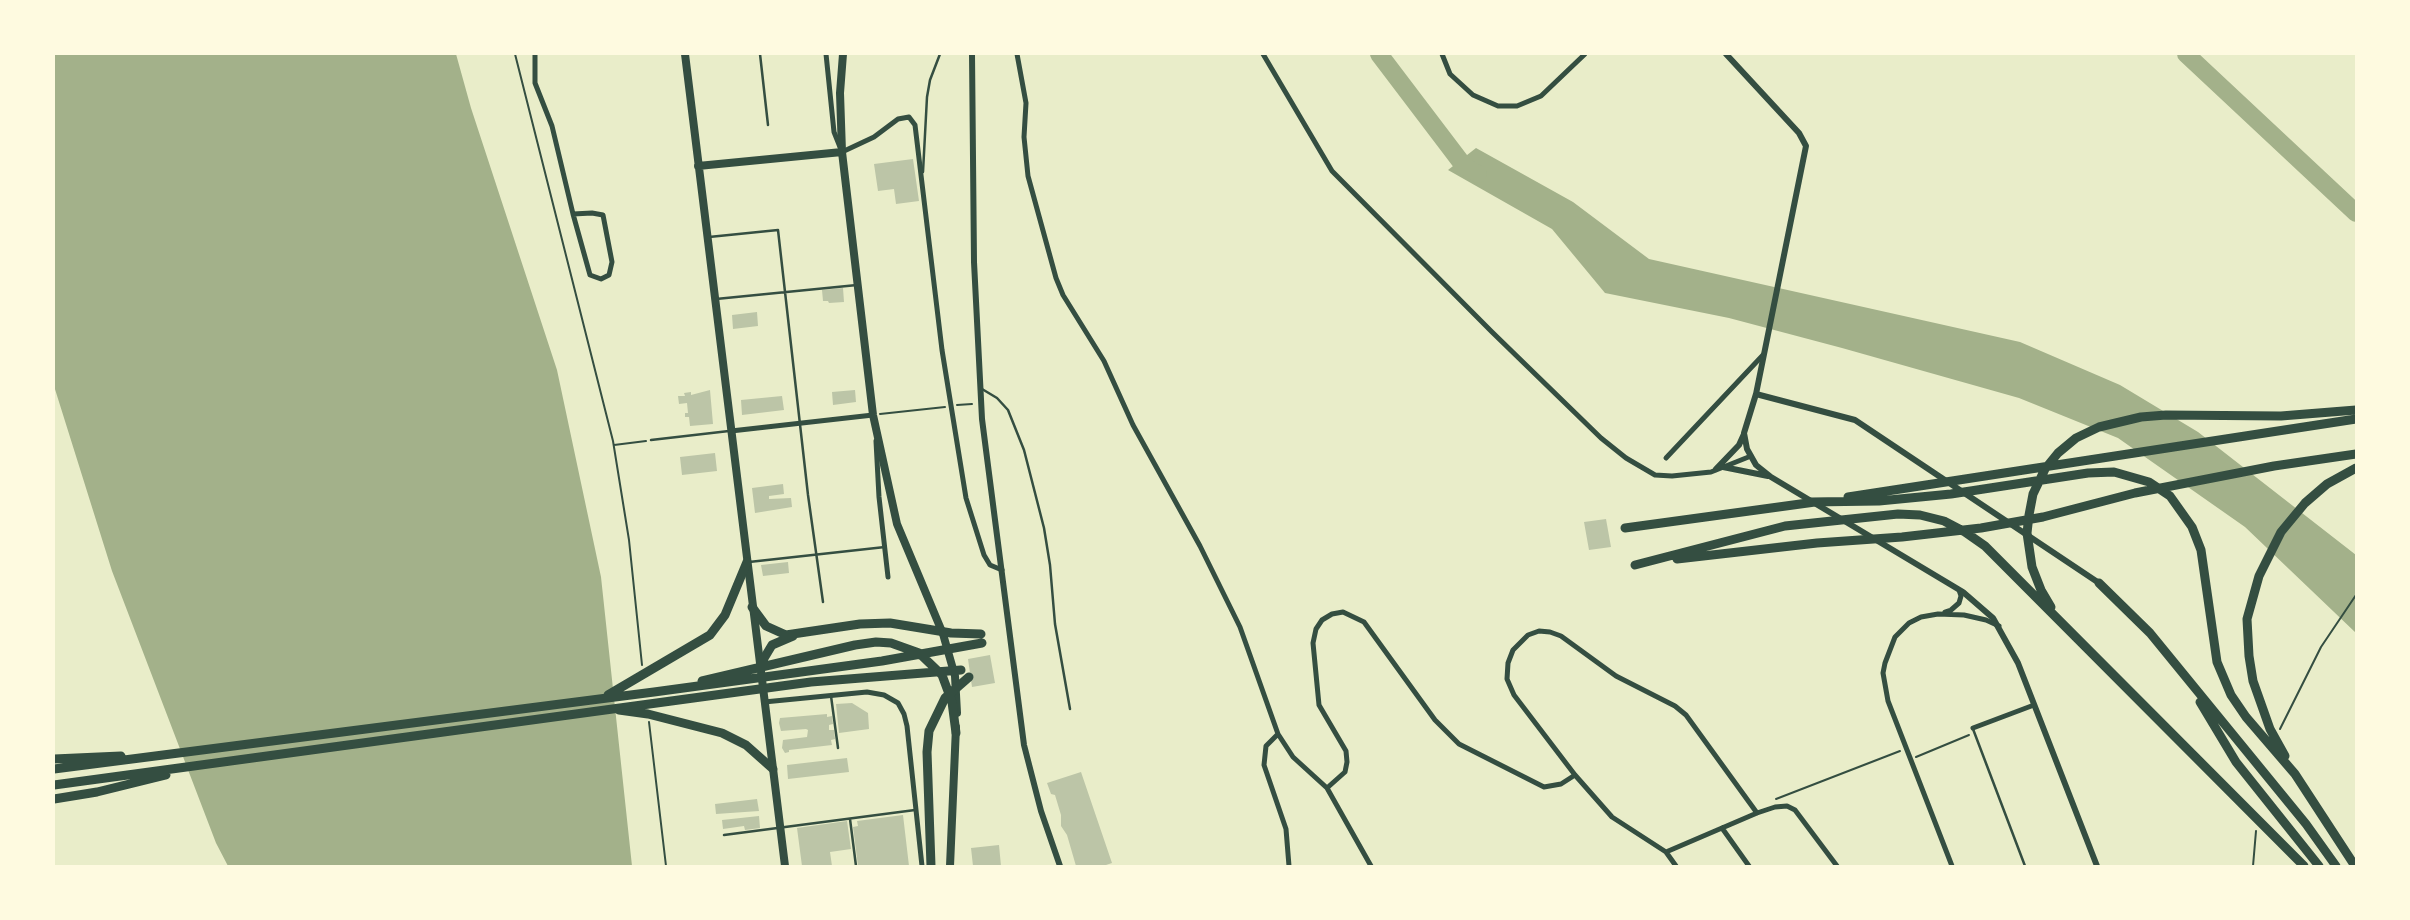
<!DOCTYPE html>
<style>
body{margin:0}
#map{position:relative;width:2410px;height:920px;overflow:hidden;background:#e9edc9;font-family:Signika,sans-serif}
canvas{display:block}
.frame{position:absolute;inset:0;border:55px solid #fefae0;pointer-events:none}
</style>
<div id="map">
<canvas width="2410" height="920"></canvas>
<div class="frame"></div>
</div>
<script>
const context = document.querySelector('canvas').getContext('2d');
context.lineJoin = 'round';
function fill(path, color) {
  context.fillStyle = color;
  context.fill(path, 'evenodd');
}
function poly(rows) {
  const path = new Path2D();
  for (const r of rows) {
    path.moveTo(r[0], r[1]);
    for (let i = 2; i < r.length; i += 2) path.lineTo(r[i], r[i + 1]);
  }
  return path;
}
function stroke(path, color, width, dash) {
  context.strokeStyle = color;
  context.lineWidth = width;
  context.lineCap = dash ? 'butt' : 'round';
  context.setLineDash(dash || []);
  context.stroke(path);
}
fill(poly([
 [54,54,456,54,471,108,557,370,601,577,632,866,228,866,216,843,112,571,54,386],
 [1476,148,1573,202,1649,259,2020,342,2120,385,2198,432,2356,555,2356,633,2245,527,2118,438,2019,398,1842,348,1729,318,1605,293,1552,229,1448,170]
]), '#a3b18a');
stroke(poly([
 [1379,54,1464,166,1478,174],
 [2186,54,2356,213]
]), '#a3b18a', 18);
fill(poly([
 [913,159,919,201,896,204,894,189,878,191,874,164],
 [843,288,844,302,829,303,828,301,823,301,822,290],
 [757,312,758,326,733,329,732,315],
 [710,390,713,424,690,426,689,417,685,417,685,413,688,413,687,403,679,404,678,396,685,396,684,393,691,392,691,395],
 [855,390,856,402,833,405,832,392],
 [782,396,784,410,742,415,741,400],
 [715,453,717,471,682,475,680,457],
 [783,484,784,494,769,496,769,499,791,498,792,507,755,513,752,488],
 [1606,519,1611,547,1589,550,1584,522],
 [788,562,789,573,763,576,761,565],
 [990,655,995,683,972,687,968,659],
 [852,703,868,713,869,729,839,733,836,704],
 [827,714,827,717,832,716,833,724,829,725,829,730,834,730,835,739,831,740,832,745,789,750,789,752,785,753,782,748,783,740,807,737,808,730,806,729,781,731,779,723,780,718],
 [847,758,849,772,788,779,787,765],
 [1081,772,1112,863,1103,866,1076,866,1067,835,1061,826,1061,815,1055,795,1051,794,1047,783],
 [757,799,759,811,716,814,715,804],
 [903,815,909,866,858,866,853,827,858,826,857,821],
 [759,816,760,828,745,830,744,826,723,829,722,820],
 [847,821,851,849,830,852,832,866,802,866,797,828],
 [999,845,1001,866,973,866,971,848]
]), '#bcc5a7');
stroke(poly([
 [515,54,613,441,629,540,642,665],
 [957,405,972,404],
 [880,414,945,407],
 [614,445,646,441],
 [649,722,666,866],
 [2280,729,2321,647,2356,595],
 [1916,757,1969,735],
 [1776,799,1900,751],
 [2253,866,2256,831]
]), '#344e41', 2);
stroke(poly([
 [760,54,768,125],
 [923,172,927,97,930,80,940,54],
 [709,237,778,230,808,495,823,602],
 [716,299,857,285],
 [982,389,997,398,1008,410,1024,450,1044,528,1050,565,1055,624,1070,709],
 [651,440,729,431],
 [749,562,885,547],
 [831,696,838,748],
 [1973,729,2025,866],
 [850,819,856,866],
 [724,835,915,810]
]), '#344e41', 2.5);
stroke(poly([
 [535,54,535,83,552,126,573,214,590,275,601,279,609,275,612,262,603,215,592,213,573,214],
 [826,54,834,132,842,152,874,137,898,119,909,117,915,125,942,350,966,498,984,555,990,565,1002,570],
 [1017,54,1026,103,1024,137,1028,176,1056,278,1063,295,1104,361,1133,425,1200,546,1240,627,1278,734,1293,757,1327,788,1371,866],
 [1263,54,1332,171,1492,332,1601,438,1626,458,1655,475,1672,476,1711,472,1751,456],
 [1442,54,1450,74,1473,95,1498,106,1517,106,1541,96,1585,54],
 [731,431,873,415],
 [876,441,879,497,888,577],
 [1666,458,1763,355],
 [1945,612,1951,610,1959,603,1961,596,1959,590],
 [764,702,867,692,884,695,898,703,904,714,907,726,922,866],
 [1973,728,2034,705],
 [1278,734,1266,746,1264,765,1286,829,1289,866],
 [1327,788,1345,772,1347,762,1346,751,1319,705,1313,643,1316,629,1322,620,1332,614,1343,612,1364,622,1435,720,1459,744,1544,787,1561,784,1575,775],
 [1722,828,1749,866],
 [1666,852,1757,813,1775,807,1787,806,1795,810,1837,866],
 [1676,866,1666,852,1612,817,1575,775,1514,695,1507,679,1508,663,1513,650,1528,635,1539,631,1550,632,1561,636,1616,676,1675,706,1686,715,1757,813],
 [1952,866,1888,701,1883,673,1885,663,1895,637,1909,623,1921,617,1938,614,1964,615,1986,620,1999,626]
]), '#344e41', 5);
stroke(poly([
 [972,54,974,262,982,419,1024,745,1041,811,1060,866],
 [1726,54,1799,133,1806,146,1756,394,1744,433,1747,449,1756,465,1771,477,1963,592,1993,618,2018,663,2097,866],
 [1756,394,1855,420,2099,583],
 [1723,467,1768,476],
 [1716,469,1739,445,1744,434]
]), '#344e41', 6);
stroke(poly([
 [685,54,785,866],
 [843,54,840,93,842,152,873,415,897,524,943,634,955,676,957,713],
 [698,166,842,152],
 [950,866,956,727]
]), '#344e41', 8);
stroke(poly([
 [1848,497,2356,419],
 [1811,502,1879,501,1951,494,2088,473,2114,472,2149,482,2170,496,2192,527,2201,550,2217,662,2231,695,2246,717,2295,774,2355,866],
 [1625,528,1815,502],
 [1677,559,1817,543,1902,537,1981,528,2043,517,2135,493,2274,466,2356,454],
 [1635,565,1785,526,1898,514,1920,515,1944,521,1965,532,1985,546,2304,866],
 [2099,583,2150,633,2306,824,2336,866],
 [752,607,766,626,786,635,860,624,890,623,951,633,981,634],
 [2051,607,2041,590,2032,567,2027,533,2029,515,2033,494,2045,469,2058,453,2076,438,2099,427,2141,417,2166,415,2281,416,2356,410],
 [760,665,772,645,793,636],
 [702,681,855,645,876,642,891,643,919,653,942,675,952,702,956,733],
 [608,695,710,635,725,615,747,562],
 [2200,702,2236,762,2319,866],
 [619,710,648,714,722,733,746,745,773,769],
 [2285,756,2270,729,2253,681,2249,656,2247,619,2259,576,2281,532,2305,503,2327,484,2356,468],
 [54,759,121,756],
 [54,769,654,692,882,661,982,643],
 [54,785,811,682,961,670],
 [54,799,97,792,166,775],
 [931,866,927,752,929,731,945,698,969,677]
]), '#344e41', 9);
</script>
